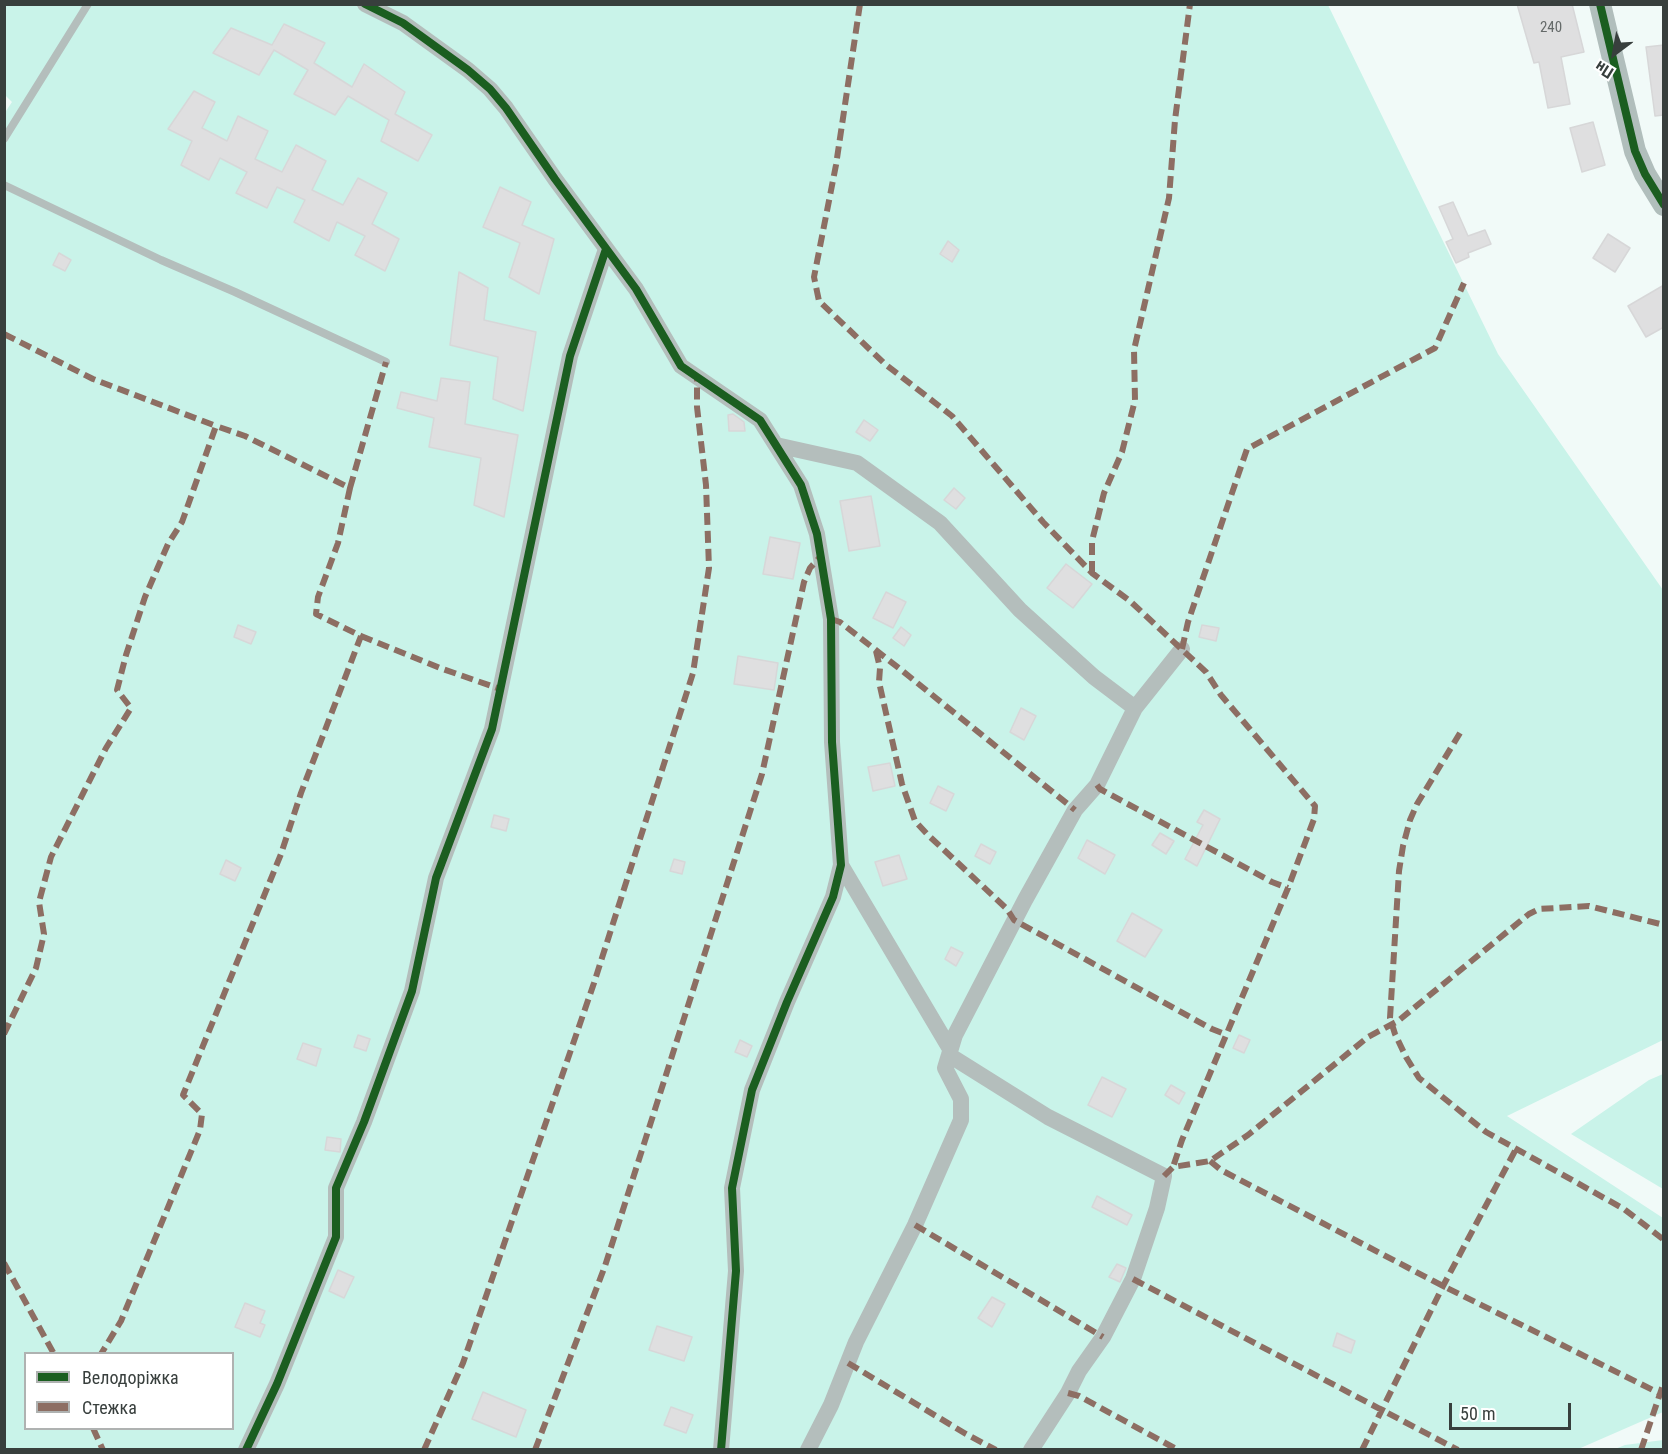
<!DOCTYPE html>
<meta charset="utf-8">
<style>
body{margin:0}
#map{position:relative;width:1668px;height:1454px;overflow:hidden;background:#f1faf8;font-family:"Roboto Condensed",sans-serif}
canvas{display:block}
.frame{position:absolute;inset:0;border:6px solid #383f3d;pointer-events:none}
.legend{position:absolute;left:24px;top:1352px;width:210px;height:78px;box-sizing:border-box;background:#fff;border:2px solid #afb2b1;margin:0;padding:8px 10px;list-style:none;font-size:18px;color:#383f3d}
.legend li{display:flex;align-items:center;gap:12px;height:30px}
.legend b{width:30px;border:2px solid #afb2b1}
.north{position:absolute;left:1584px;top:24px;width:60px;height:60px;-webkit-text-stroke:4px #fff;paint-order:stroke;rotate:212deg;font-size:16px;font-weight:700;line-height:24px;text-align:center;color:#383f3d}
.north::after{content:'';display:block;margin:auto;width:21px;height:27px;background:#383f3d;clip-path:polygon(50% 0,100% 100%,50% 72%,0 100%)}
.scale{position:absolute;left:1449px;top:1403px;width:122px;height:27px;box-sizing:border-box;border:3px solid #383f3d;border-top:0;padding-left:8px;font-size:18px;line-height:21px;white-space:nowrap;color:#383f3d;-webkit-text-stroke:4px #fff;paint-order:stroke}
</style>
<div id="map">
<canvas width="1668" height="1454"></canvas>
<div class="frame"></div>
<ul class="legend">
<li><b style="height:8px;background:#1b5e20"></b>Велодоріжка</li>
<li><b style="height:8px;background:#8d6e63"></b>Стежка</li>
</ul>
<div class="north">Пн</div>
<div class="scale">50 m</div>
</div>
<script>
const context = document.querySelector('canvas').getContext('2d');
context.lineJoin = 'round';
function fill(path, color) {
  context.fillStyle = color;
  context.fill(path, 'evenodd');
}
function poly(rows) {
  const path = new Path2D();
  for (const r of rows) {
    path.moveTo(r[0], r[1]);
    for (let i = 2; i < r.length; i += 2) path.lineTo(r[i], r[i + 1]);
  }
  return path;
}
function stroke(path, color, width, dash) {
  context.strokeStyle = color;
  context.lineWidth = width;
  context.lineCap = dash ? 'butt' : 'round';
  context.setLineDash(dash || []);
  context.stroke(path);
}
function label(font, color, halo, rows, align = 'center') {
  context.font = font + ' "Roboto Condensed",sans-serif';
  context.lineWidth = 4.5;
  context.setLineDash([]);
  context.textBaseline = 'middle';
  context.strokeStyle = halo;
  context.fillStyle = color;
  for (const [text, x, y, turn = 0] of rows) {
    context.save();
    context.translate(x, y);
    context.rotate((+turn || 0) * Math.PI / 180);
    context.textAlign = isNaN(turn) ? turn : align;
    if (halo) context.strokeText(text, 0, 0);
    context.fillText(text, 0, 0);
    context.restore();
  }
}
fill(poly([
 [5,5,1328,5,1498,354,1663,590,1663,1040,1507,1116,1663,1218,1663,1412,1576,1450,5,1449,4,114,12,102,5,95],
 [26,1354,232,1354,232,1428,26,1428],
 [1663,1074,1663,1189,1571,1134,1649,1080],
 [1663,1440,1663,1449,1615,1449,1625,1445]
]), '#c9f3e9');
const building = poly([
 [1517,4,1572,4,1584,52,1561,57,1570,104,1548,108,1539,62,1534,63,1517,4],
 [284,24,325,43,314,63,352,87,364,64,405,92,395,114,432,135,418,161,381,141,389,120,348,96,335,115,294,94,308,70,274,50,259,75,213,53,231,28,272,45,284,24],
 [1664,45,1664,115,1655,116,1646,47,1664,45],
 [194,91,215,102,202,128,227,141,238,116,268,131,255,159,282,172,296,145,326,161,312,190,343,205,358,178,387,193,372,224,399,239,385,271,355,255,365,236,337,222,329,241,294,222,305,200,277,187,267,208,236,193,247,172,220,158,209,180,181,165,192,141,168,129,194,91],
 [1593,122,1605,165,1582,172,1570,128,1593,122],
 [500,187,531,202,522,225,554,239,539,294,509,277,520,243,483,227,500,187],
 [1453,202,1468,236,1485,230,1491,244,1468,253,1469,257,1456,263,1446,242,1453,239,1439,207,1453,202],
 [1608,234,1630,248,1615,272,1593,258,1608,234],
 [948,241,959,250,952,262,940,254,948,241],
 [59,253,71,260,65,271,53,265,59,253],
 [459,272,488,288,484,320,536,332,523,411,493,399,498,357,450,345,459,272],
 [1664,285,1664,327,1646,337,1628,306,1664,285],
 [441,378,470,382,465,424,518,435,504,517,474,505,481,458,429,447,434,418,397,408,401,392,437,401,441,378],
 [733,414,744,422,745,431,729,431,728,415,733,414],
 [864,420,878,430,870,441,856,432,864,420],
 [954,488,965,498,956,509,944,500,954,488],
 [871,496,880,546,849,551,840,501,871,496],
 [770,537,800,543,793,579,763,574,770,537],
 [1066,564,1092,584,1073,608,1047,588,1066,564],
 [886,592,906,602,893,628,873,618,886,592],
 [238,625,256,632,251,644,234,637,238,625],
 [1202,625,1219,628,1216,641,1199,637,1202,625],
 [901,627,911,635,904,646,893,638,901,627],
 [738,656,778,663,774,690,734,684,738,656],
 [1021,708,1036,716,1024,740,1010,732,1021,708],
 [890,763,895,786,873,791,868,767,890,763],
 [938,786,954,794,946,811,930,803,938,786],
 [1204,810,1220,819,1197,866,1185,859,1203,825,1197,822,1204,810],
 [494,815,509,819,506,831,491,827,494,815],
 [1160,833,1174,841,1166,854,1152,845,1160,833],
 [1087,840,1115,855,1105,874,1078,858,1087,840],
 [981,844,996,852,990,864,975,856,981,844],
 [899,855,907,879,883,886,875,862,899,855],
 [674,859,685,862,682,874,670,871,674,859],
 [226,860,241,868,235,881,220,874,226,860],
 [1132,913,1162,930,1145,957,1117,941,1132,913],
 [951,947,963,953,956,966,945,959,951,947],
 [358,1035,370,1039,366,1051,354,1047,358,1035],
 [1239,1035,1250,1040,1244,1053,1233,1048,1239,1035],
 [740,1040,752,1046,747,1057,735,1052,740,1040],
 [303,1043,321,1049,316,1066,297,1059,303,1043],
 [1102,1077,1126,1089,1112,1117,1088,1105,1102,1077],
 [1171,1085,1185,1093,1179,1104,1165,1095,1171,1085],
 [327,1137,341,1139,340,1152,325,1150,327,1137],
 [1097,1196,1132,1215,1127,1225,1092,1207,1097,1196],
 [1117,1264,1126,1268,1120,1282,1109,1277,1117,1264],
 [338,1270,354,1277,344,1298,329,1291,338,1270],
 [992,1297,1005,1304,992,1327,978,1318,992,1297],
 [245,1303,265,1311,260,1323,265,1325,260,1337,235,1327,245,1303],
 [657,1326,692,1337,684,1361,649,1350,657,1326],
 [1337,1333,1355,1341,1351,1353,1333,1346,1337,1333],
 [483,1392,526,1410,516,1437,472,1419,483,1392],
 [671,1407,693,1415,686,1433,664,1425,671,1407]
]);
fill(building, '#dfdfe0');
stroke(building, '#d7d7d8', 1.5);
stroke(poly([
 [4,139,88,4],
 [4,185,161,260,235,292,386,362]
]), '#b4bebc', 8);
stroke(poly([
 [365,4,403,23,468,70,490,89,506,108,555,179,636,289,681,366,760,420,801,485,817,534,831,619,832,742,841,865,833,897,787,1002,752,1090,732,1188,736,1271,721,1450],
 [776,445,857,463,940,523,1020,610,1094,677,1135,708,1097,785,1075,810,1025,900,955,1035,945,1068,961,1099,961,1120,915,1225,856,1342,831,1405,808,1450],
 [1135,708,1182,649],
 [841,865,950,1049],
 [949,1055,1048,1117,1164,1176,1157,1208,1133,1279,1103,1337,1079,1371,1068,1393,1031,1450],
 [246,1450,277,1384,336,1237,336,1188,364,1122,412,991,436,878,492,729,570,356,606,249]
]), '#b4bebc', 16);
stroke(poly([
 [1600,4,1635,151,1645,174,1664,205]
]), '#b1bebc', 22);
stroke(poly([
 [860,4,836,165,814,277,819,301,885,364,952,416,1043,522,1092,573,1130,601,1206,672,1221,695,1315,806,1314,819,1288,888,1182,1140,1173,1167],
 [4,334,93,379,216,426],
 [350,488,386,362],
 [1092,573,1092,541,1104,493,1122,452,1135,400,1134,350,1169,198,1175,120,1190,4],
 [831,619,840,622,900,669,1075,810],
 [361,636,440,668,500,689],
 [1182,649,1188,622,1247,449,1435,348,1464,283],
 [876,651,880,668,879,682,902,784,915,821,927,834,1007,909,1014,920,1212,1029,1227,1035],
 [1460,733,1417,804,1410,820,1403,846,1399,871,1390,1018,1395,1034,1406,1057,1419,1078,1486,1132,1624,1209,1664,1240],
 [1097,785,1100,789,1272,882,1288,888],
 [4,1034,36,968,44,934,39,902,51,857,106,748,131,708,117,690,126,655,145,597,168,544,182,522,216,426,245,436,350,488,338,543,318,597,316,614,361,636,301,793,281,854,183,1095,202,1114,200,1130,121,1321,101,1354],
 [1210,1161,1221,1170,1443,1286,1659,1393],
 [1164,1176,1173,1167,1210,1161,1248,1135,1368,1037,1398,1021,1529,914,1539,909,1589,906,1664,925],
 [915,1225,1103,1337],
 [4,1263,54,1354],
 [1133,1279,1458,1450],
 [848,1363,966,1434,996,1450],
 [1068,1393,1079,1396,1178,1450],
 [93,1428,103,1450],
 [424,1450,463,1363,594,983,693,673,709,568,706,485,697,407,697,377],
 [535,1450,605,1266,762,774,804,582,810,568,820,557],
 [1362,1450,1443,1286,1516,1149],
 [1641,1450,1664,1382]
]), '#8d6e63', 6, [12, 6]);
stroke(poly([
 [365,4,403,23,468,70,490,89,506,108,555,179,636,289,681,366,760,420,801,485,817,534,831,619,832,742,841,865,833,897,787,1002,752,1090,732,1188,736,1271,721,1450],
 [1600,4,1635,151,1645,174,1664,205],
 [246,1450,277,1384,336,1237,336,1188,364,1122,412,991,436,878,492,729,570,356,606,249]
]), '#1b5e20', 8);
label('15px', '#656a69', null, [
 ["240",1551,28]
]);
</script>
